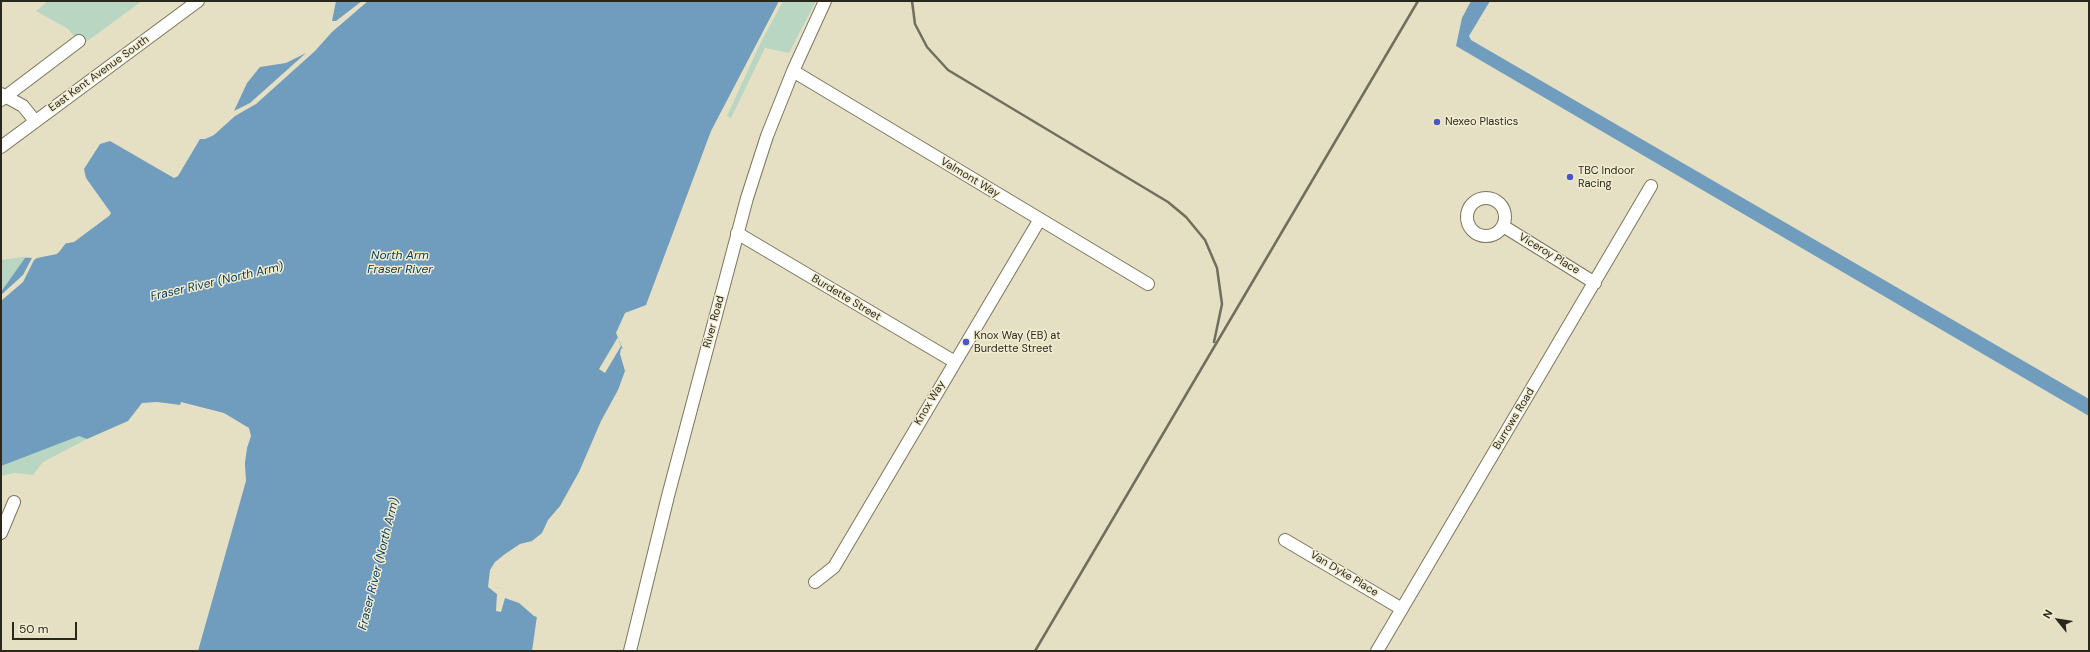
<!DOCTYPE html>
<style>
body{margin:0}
#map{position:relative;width:2090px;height:652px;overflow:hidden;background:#e5e0c4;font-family:"DM Sans",sans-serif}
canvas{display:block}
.frame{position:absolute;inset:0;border:2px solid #2a281d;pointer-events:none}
.north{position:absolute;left:2038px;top:600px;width:40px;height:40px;-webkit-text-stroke:3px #f2edd1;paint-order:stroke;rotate:300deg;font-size:11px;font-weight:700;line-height:16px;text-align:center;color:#2a281d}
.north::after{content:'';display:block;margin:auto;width:14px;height:18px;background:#2a281d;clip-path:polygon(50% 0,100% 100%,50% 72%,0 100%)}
.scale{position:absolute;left:12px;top:622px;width:65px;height:18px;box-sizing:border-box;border:2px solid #2a281d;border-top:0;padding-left:5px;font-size:12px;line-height:14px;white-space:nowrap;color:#2a281d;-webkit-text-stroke:3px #f2edd1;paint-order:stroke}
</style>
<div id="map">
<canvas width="2090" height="652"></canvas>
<div class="frame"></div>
<div class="north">N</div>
<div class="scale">50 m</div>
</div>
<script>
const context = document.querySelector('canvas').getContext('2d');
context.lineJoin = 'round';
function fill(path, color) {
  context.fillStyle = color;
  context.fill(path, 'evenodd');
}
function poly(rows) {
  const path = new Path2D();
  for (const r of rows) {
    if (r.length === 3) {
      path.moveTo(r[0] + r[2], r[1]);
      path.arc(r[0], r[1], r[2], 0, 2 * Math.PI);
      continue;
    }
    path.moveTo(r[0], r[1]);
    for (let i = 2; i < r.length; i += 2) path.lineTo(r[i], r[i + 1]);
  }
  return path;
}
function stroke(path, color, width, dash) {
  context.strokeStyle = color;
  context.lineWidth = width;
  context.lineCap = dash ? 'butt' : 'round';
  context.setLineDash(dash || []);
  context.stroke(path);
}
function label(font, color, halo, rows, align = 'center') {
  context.font = font + ' "DM Sans",sans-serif';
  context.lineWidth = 3;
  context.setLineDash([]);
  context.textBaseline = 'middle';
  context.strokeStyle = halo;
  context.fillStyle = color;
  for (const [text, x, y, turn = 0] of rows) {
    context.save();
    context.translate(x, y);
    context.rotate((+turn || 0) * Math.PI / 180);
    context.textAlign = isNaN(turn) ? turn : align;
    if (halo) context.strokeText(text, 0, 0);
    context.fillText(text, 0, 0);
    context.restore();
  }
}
fill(poly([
 [48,1,142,1,82,45,68,29,36,11],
 [783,1,816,1,789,53,765,48,731,118,727,116,760,44],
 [31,256,32,258,1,295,1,260],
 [79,436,87,439,43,462,33,475,14,473,1,476,1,459]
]), '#b9d6c3');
fill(poly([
 [336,1,779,1,711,131,646,305,625,313,616,333,627,359,628,371,563,509,540,537,502,563,498,569,495,586,520,597,537,616,532,651,198,651,246,481,244,447,246,433,243,427,219,415,188,406,157,402,142,403,128,421,87,439,79,436,1,466,1,292,25,258,59,252,69,239,99,219,101,205,79,167,97,139,110,134,171,172,179,168,196,139,203,137,230,112,255,68,293,58,309,51,322,41,331,26],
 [1471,1,1490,1,1469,36,1471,40,2089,399,2089,416,1456,46,1462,18]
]), '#709cbe');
fill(poly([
 [362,1,368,1,332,32,315,51,256,104,235,116,214,135,205,139,200,139,178,176,174,178,110,141,100,144,84,169,86,178,111,213,109,216,74,242,62,244,68,238,97,218,99,206,80,180,77,167,96,137,111,133,171,169,177,166,194,138,201,137,228,111,246,76,254,66,263,62,291,58,301,54,322,37,331,21,336,21],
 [306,53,250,103,234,111,247,83,260,67,286,63],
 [59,248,62,248,57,254,37,258,34,260,23,282,1,301,1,295,23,275,32,258,24,257],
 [618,337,621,346,605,373,599,369],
 [621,348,625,350,629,368,624,389,607,421,590,462,565,510,536,543,504,565,497,578,497,587,521,595,530,601,539,618,534,616,519,603,505,598,501,612,496,611,497,594,488,587,490,570,495,562,505,554,520,544,532,541,542,533,548,520,560,506,579,472,601,421,618,390,625,371,620,354],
 [181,402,224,413,249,428,251,436,247,448,244,470,242,447,244,434,241,429,218,417,183,407,180,405]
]), '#e5e0c4');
const minor = poly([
 [793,71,1148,284],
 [1,94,23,106,35,121],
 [1,100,79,41],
 [1,147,198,1],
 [1486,217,19],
 [1503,226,1595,283],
 [737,233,955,362],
 [1,533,14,502],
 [1285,540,1402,609],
 [815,582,834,567,1040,219],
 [630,651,668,496,747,198,767,136,793,71,825,1],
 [1377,651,1651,186]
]);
stroke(minor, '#7b765d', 14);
stroke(minor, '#fff', 12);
stroke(poly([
 [912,1,915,24,927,47,948,70,1168,202,1186,217,1205,240,1217,268,1222,304,1214,342],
 [1035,651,1418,1]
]), '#726e5d', 2.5);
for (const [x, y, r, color] of [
 [1437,122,4,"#4a55ca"],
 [1570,177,4,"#4a55ca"],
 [966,342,4,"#4a55ca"]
]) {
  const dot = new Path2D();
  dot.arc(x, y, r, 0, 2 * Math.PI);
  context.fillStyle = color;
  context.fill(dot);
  stroke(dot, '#f2edd1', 1.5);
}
label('11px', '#2a281d', '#f2edd1', [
 ["East Kent Avenue South",99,74,-36],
 ["Valmont Way",970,178,31],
 ["Viceroy Place",1549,254,31],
 ["Burdette Street",846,298,31],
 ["River Road",714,322,-75],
 ["Knox Way",930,403,-59],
 ["Burrows Road",1514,419,-59],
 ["Van Dyke Place",1344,574,31]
]);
label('11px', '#2a281d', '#f2edd1', [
 ["Nexeo Plastics",1445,122],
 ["TBC Indoor",1578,171],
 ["Racing",1578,184],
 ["Knox Way (EB) at",974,336],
 ["Burdette Street",974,349]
], 'left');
label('italic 12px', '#00395a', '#f2edd1', [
 ["North Arm",400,256],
 ["Fraser River",400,270],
 ["Fraser River (North Arm)",217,282,-13],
 ["Fraser River (North Arm)",379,564,-76]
]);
</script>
